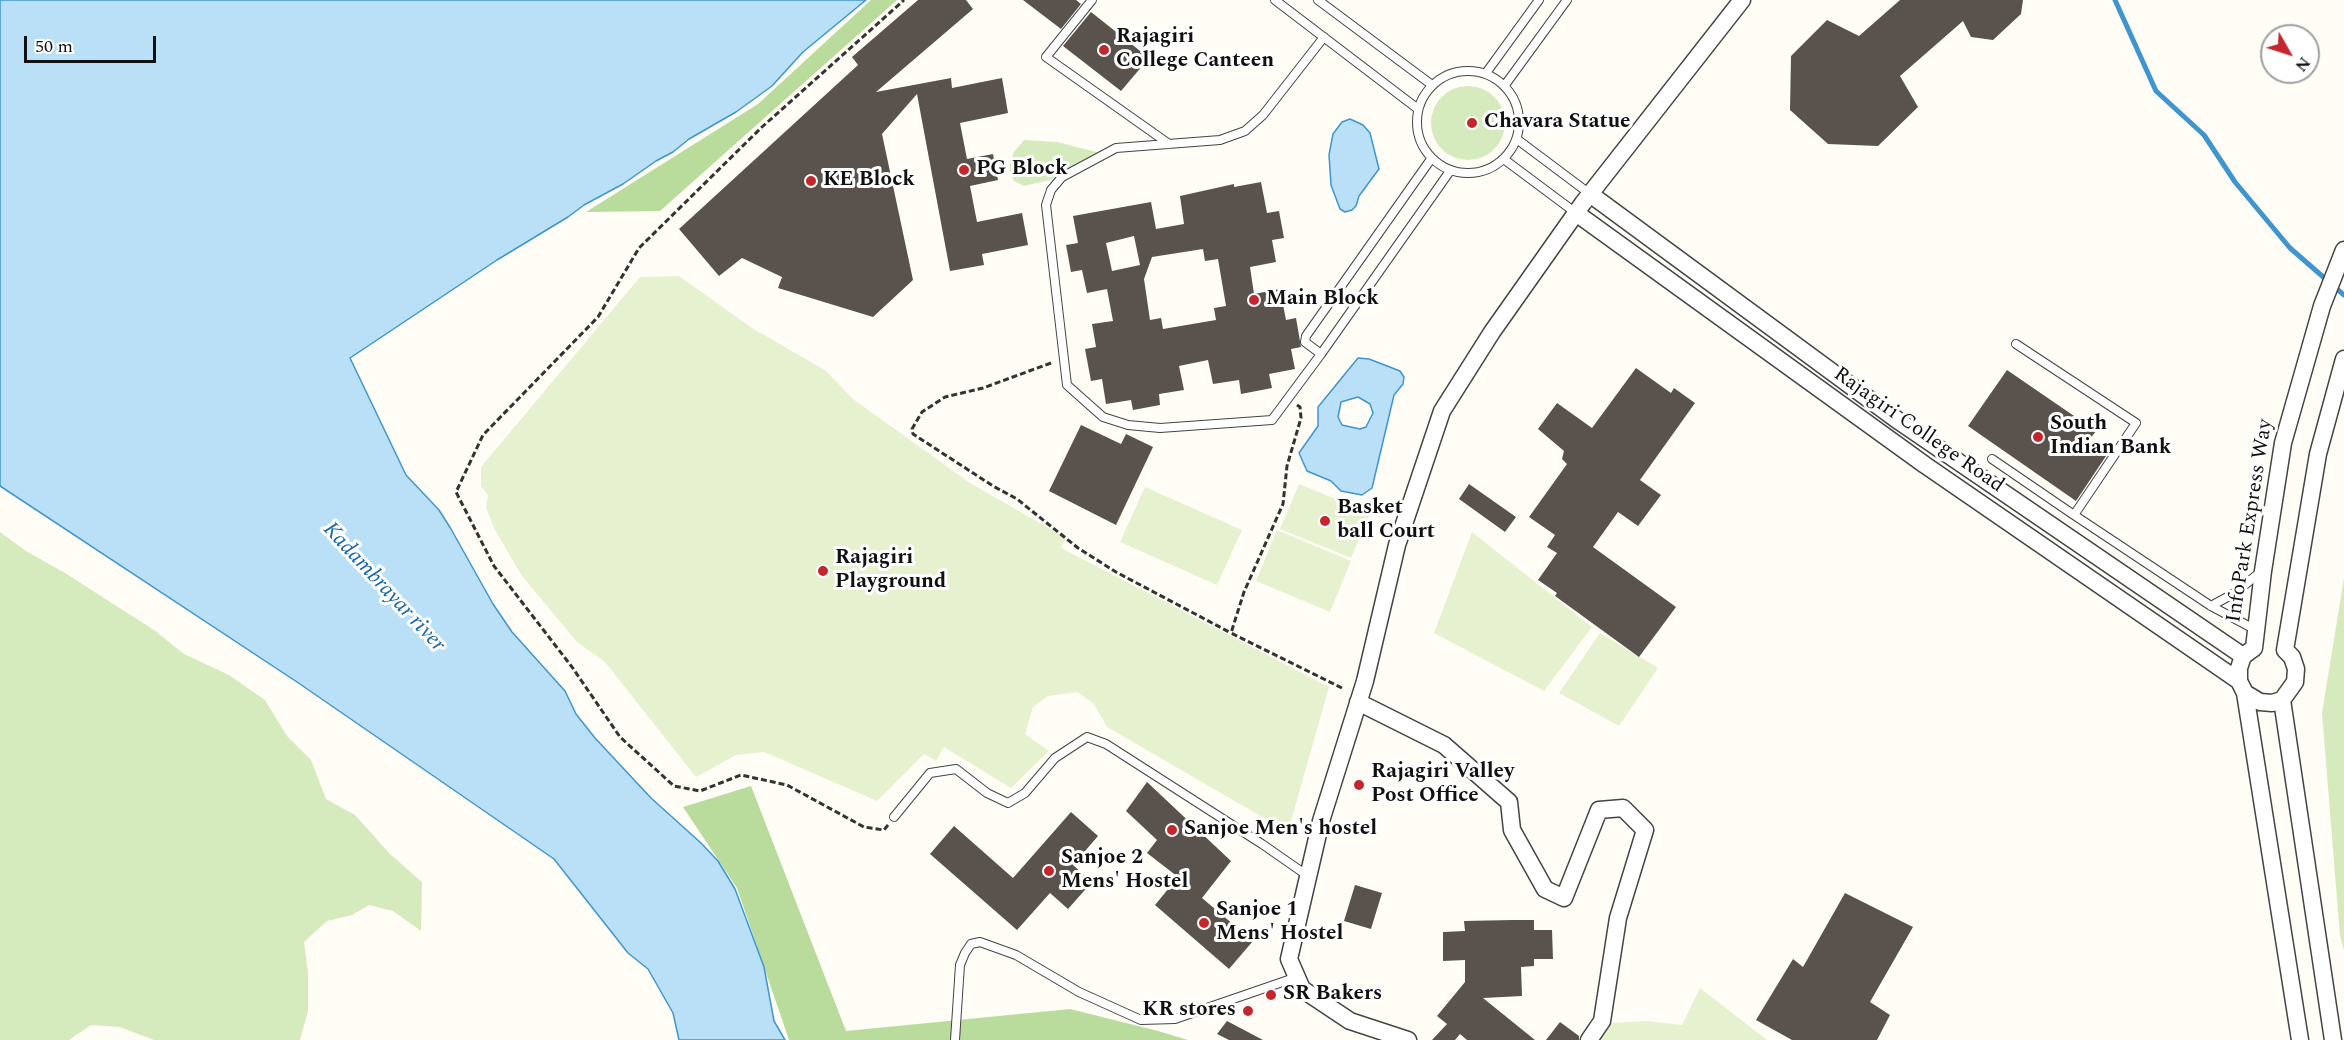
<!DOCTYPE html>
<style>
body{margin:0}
#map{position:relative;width:2344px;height:1040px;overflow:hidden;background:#fffdf5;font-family:Spectral,serif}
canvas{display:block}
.north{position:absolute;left:2260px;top:24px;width:60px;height:60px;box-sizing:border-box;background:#fff;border:2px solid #a0a0a0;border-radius:50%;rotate:129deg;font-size:16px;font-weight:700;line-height:24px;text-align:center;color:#111}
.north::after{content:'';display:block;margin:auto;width:21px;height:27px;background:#c4262e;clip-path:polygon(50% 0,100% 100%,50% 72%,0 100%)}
.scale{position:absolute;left:24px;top:36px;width:132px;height:27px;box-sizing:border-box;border:3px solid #111;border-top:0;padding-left:8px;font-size:18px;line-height:21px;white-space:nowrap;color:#111;-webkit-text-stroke:4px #fff;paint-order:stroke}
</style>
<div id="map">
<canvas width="2344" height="1040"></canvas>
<div class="north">N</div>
<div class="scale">50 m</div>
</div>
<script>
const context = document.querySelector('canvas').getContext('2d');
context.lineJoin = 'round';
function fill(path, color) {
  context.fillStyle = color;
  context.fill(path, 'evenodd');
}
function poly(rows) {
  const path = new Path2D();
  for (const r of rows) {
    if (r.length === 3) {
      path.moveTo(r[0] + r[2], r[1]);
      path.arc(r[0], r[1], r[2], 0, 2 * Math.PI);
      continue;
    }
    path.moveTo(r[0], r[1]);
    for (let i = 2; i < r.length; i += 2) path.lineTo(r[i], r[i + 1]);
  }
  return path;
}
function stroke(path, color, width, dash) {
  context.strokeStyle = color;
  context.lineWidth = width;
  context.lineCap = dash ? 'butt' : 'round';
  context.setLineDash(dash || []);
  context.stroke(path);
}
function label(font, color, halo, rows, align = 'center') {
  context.font = font + ' Spectral,serif';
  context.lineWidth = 6;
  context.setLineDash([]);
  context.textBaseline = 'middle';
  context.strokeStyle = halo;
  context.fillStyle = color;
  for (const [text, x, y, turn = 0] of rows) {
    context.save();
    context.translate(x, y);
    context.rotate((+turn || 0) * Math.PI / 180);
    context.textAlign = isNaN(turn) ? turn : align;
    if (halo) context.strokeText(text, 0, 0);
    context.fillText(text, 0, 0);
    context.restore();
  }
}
fill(poly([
 [1468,123,37],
 [1024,140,1057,142,1100,153,1050,180,1024,186,1014,181,1010,174,1010,162,1014,152],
 [0,532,26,551,65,573,154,630,184,654,229,675,265,700,287,736,311,760,326,799,355,815,390,854,422,882,421,931,393,911,369,905,352,915,327,921,304,942,308,972,308,1011,300,1040,154,1040,120,1027,91,1025,69,1040,0,1040],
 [2344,578,2344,950,2340,936,2322,713]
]), '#d5ebbd');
fill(poly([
 [871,0,897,0,660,211,586,212,758,104],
 [751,786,846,1031,1070,1009,1158,1031,1188,1040,789,1040,737,888,683,807]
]), '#b9dc9c');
fill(poly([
 [679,276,752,328,825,370,853,399,970,483,1066,538,1061,547,1067,551,1329,687,1288,832,1107,727,1094,704,1077,692,1048,696,1033,707,1025,734,1049,751,1011,788,944,747,936,761,924,754,877,801,764,752,736,755,696,777,605,662,577,642,522,576,495,530,486,508,488,495,481,486,481,467,640,277],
 [1299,484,1370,513,1351,558,1280,529],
 [1145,487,1242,530,1217,585,1120,542],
 [1277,530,1351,561,1330,612,1256,581],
 [1472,532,1592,627,1544,691,1434,633],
 [1600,633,1658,668,1619,726,1559,693],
 [1700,988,1767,1040,1599,1040,1611,1023,1647,1021,1682,1025]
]), '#e6f2cf');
const water = poly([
 [0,0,866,0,803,52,772,86,736,112,689,139,673,152,656,161,623,184,584,205,568,217,497,260,350,358,406,475,439,510,451,529,493,604,512,632,565,691,576,714,595,738,651,798,701,843,718,861,735,889,764,967,774,1021,785,1040,679,1040,673,1013,648,969,628,953,554,859,297,682,0,486,0,0],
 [1350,119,1363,125,1370,133,1379,169,1359,196,1356,206,1352,210,1345,212,1340,209,1331,185,1329,155,1333,134,1342,122,1350,119],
 [1358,358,1369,359,1400,371,1404,377,1403,384,1394,395,1372,488,1362,495,1341,491,1331,481,1307,471,1299,453,1318,426,1318,407,1358,358],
 [1358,397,1370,404,1373,413,1366,427,1360,429,1342,425,1338,417,1341,402,1358,397]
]);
fill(water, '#b9e0f7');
stroke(water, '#3f96cf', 1.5);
stroke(poly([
 [2115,0,2156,91,2204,135,2235,182,2290,248,2344,295]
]), '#3f96cf', 5);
fill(poly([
 [918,0,966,0,973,9,876,92,951,78,952,88,1002,78,1008,113,960,123,967,159,993,154,998,180,970,186,977,222,1022,213,1028,245,982,254,984,265,950,271,917,94,882,134,913,280,873,317,778,288,782,277,742,258,719,276,679,229,858,65,852,57],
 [1023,0,1076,0,1081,4,1061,29],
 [1900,0,2023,0,2021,14,1993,40,1971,37,1963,21,1900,76,1918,107,1878,146,1828,144,1790,110,1791,56,1827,20,1859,36],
 [1091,12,1149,58,1121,91,1063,46],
 [1261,182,1267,213,1279,211,1284,238,1272,240,1276,262,1250,267,1254,294,1280,289,1286,320,1296,318,1301,347,1291,349,1295,369,1269,374,1272,388,1241,394,1239,380,1213,384,1208,360,1179,366,1184,390,1159,394,1160,405,1133,410,1131,400,1106,404,1102,379,1091,381,1085,349,1096,347,1092,324,1113,321,1107,289,1087,293,1082,270,1071,272,1066,245,1078,243,1073,216,1151,202,1156,229,1184,224,1180,196,1234,184,1234,187],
 [1134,236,1140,265,1112,271,1106,243],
 [1203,249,1205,261,1218,259,1226,306,1214,308,1216,320,1163,329,1161,318,1150,320,1144,279,1152,257],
 [1636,368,1671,393,1674,388,1695,403,1640,480,1661,495,1638,526,1618,512,1593,547,1676,607,1639,657,1555,596,1557,593,1538,580,1557,553,1547,547,1555,535,1529,517,1567,464,1562,459,1564,451,1538,429,1557,403,1592,428],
 [2007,370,2096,431,2087,443,2106,456,2076,501,1968,426],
 [1081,425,1121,444,1126,434,1153,447,1116,525,1049,491],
 [1469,484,1516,517,1505,532,1459,499],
 [1147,782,1231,861,1202,898,1253,941,1229,969,1155,905,1178,877,1147,853,1157,840,1126,811],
 [1071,812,1098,836,1073,865,1092,882,1068,909,1050,893,1017,930,930,854,954,826,1013,878],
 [1355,885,1382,893,1371,929,1344,921],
 [1845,893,1913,927,1870,1002,1890,1015,1877,1040,1792,1040,1756,1020,1793,959,1803,967],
 [1512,920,1534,920,1534,930,1552,930,1553,959,1534,959,1534,966,1521,967,1522,996,1483,998,1535,1040,1467,1040,1460,1034,1455,1040,1432,1040,1447,1024,1437,1016,1465,982,1465,960,1443,961,1443,932,1465,931,1464,921],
 [1227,1021,1263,1040,1229,1040,1217,1034],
 [1560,1022,1579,1036,1579,1040,1546,1040]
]), '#5a524d');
const service = poly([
 [1092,0,1046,57,1169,144],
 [1275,0,1418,109],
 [1318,0,1432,85],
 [1468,122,51],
 [1486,73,1539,0],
 [1505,85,1567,0],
 [1518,140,1590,194],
 [1431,159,1306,336,1305,342,1321,354,1450,171],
 [1505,160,1576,213],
 [2016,344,2136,423,2074,515,2211,606,2256,630],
 [1321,354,1272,420,1160,428,1128,425,1103,417,1067,385,1046,205,1051,190,1062,177,1116,148,1220,140,1245,131,1263,115,1324,37],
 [1992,459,2074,515],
 [2211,606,2233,594,2262,571],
 [894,817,930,773,956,769,987,793,1008,803,1025,793,1055,758,1087,737,1106,744,1262,844,1308,876],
 [955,1040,960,965,965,953,971,944,980,942,1016,955,1079,992,1141,1020,1175,1019,1297,977]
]);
const minor = poly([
 [1590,194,1900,422,2243,656],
 [1576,213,1925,465,2239,681],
 [2245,693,2260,702,2272,703,2282,700],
 [1358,702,1444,745,1509,802,1512,830,1545,889,1564,898,1599,810,1623,808,1645,830,1618,918,1602,1021,1589,1040],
 [1408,1040,1350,1021,1302,989,1289,959,1321,821,1365,681,1397,545,1442,411,1492,332,1583,203,1742,0],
 [2300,1040,2245,693,2239,681,2239,668,2243,656,2254,648,2263,571,2283,443,2322,306,2344,250],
 [2333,1040,2282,700,2295,682,2296,669,2292,657,2285,650,2318,454,2344,359]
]);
stroke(service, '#444', 10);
stroke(minor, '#444', 19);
stroke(poly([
 [1051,363,983,388,945,397,922,412,912,429,913,434,993,486,1017,499,1078,548,1116,572,1231,633],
 [1297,405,1300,407,1301,418,1287,466,1283,504,1244,592,1231,633,1344,689],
 [888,825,884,830,864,827,787,785,741,775,700,791,674,786,620,737,572,667,494,566,456,492,483,435,598,317,639,248,762,127,904,0]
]), '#333', 3, [6, 3]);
stroke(service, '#fff', 8);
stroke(minor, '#fff', 16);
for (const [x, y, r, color] of [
 [1104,50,6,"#c4262e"],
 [1472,123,6,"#c4262e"],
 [964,170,6,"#c4262e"],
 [811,181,6,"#c4262e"],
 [1254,300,6,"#c4262e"],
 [2038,437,6,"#c4262e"],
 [1325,521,6,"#c4262e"],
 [823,571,6,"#c4262e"],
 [1359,785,6,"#c4262e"],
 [1172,830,6,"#c4262e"],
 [1049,871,6,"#c4262e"],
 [1204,923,6,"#c4262e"],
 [1271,995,6,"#c4262e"],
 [1248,1011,6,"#c4262e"]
]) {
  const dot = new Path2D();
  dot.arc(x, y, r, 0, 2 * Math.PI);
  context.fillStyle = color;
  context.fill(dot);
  stroke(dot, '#fff', 2);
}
label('bold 21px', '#111', '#fff', [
 ["Rajagiri",1116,38],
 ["College Canteen",1116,62],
 ["Chavara Statue",1484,123],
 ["PG Block",976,170],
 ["KE Block",823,181],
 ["Main Block",1266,300],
 ["South",2050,425],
 ["Indian Bank",2050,449],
 ["Basket",1337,509],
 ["ball Court",1337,533],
 ["Rajagiri",835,559],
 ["Playground",835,583],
 ["Rajagiri Valley",1371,773],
 ["Post Office",1371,797],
 ["Sanjoe Men's hostel",1184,830],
 ["Sanjoe 2",1061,859],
 ["Mens' Hostel",1061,883],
 ["Sanjoe 1",1216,911],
 ["Mens' Hostel",1216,935],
 ["SR Bakers",1283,995],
 ["KR stores",1236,1011,"right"]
], 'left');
label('21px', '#111', '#fff', [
 ["Rajagiri College Road",1918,431,35],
 ["InfoPark Express Way",2251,521,-81]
]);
label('italic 22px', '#1768a6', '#fff', [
 ["Kadambrayar river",383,588,47]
]);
</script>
